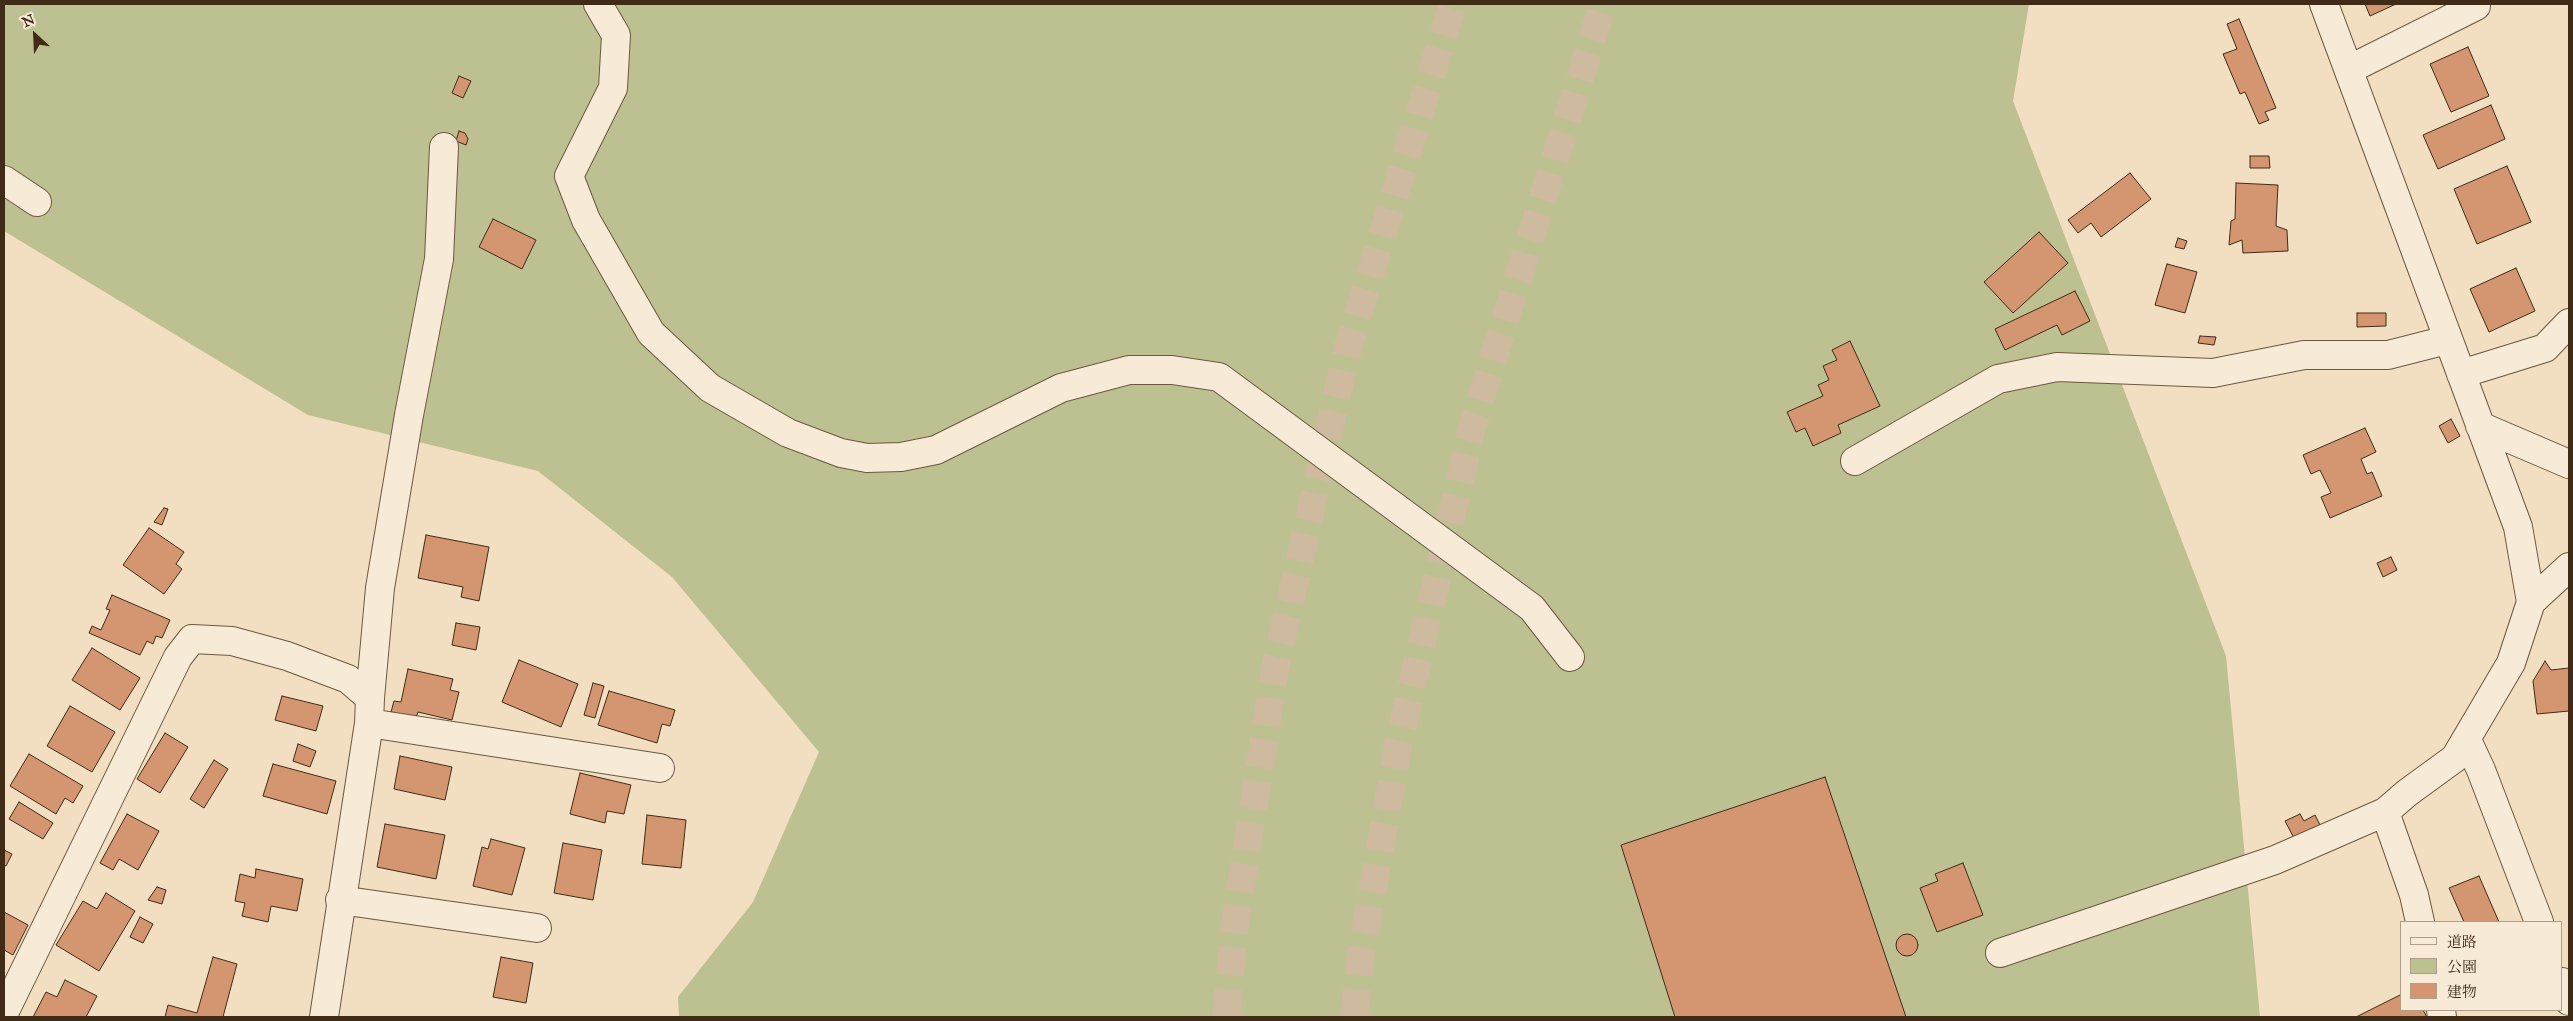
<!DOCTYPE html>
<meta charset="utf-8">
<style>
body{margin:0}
#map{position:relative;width:2573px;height:1021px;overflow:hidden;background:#f2dec0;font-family:"IM FELL Great Primer","Noto Serif JP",serif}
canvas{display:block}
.frame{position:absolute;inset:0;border:5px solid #402b17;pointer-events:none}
.legend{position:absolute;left:2400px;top:921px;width:162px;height:90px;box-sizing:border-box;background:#f7ead6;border:1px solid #ae9e8a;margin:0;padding:6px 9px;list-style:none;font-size:15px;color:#402b17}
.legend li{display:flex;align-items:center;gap:10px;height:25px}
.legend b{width:25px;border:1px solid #ae9e8a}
.north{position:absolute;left:10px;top:10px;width:50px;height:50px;-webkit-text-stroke:4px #f7ead6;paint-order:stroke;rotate:335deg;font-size:14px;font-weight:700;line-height:20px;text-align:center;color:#402b17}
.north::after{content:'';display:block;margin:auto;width:18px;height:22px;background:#402b17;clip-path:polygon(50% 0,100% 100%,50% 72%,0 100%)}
</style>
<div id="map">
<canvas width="2573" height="1021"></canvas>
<div class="frame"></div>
<ul class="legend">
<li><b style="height:6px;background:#f7ead6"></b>道路</li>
<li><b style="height:14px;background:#bdc191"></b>公園</li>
<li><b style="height:14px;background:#d39671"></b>建物</li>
</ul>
<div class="north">N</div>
</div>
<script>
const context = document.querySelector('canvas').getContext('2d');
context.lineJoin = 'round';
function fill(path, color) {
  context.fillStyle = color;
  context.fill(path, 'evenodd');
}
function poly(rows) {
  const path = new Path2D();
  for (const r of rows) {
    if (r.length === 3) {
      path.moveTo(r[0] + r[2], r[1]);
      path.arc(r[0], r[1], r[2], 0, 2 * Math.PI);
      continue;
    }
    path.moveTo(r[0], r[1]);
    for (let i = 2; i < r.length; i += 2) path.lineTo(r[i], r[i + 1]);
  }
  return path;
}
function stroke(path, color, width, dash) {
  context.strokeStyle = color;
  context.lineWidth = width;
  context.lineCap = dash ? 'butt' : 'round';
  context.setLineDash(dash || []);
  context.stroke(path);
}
fill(poly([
 [4,4,2029,4,2013,101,2226,656,2260,1017,679,1017,678,997,753,902,819,752,672,577,538,471,308,415,4,231]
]), '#bdc191');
const building = poly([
 [2365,4,2396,4,2370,16,2365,4],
 [2239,19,2276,108,2265,112,2269,120,2259,124,2245,92,2240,94,2223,54,2237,49,2227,24,2239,19],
 [2468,47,2489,96,2451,112,2430,64,2468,47],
 [459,76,471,81,463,98,452,93,459,76],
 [2491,105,2505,139,2438,169,2423,135,2491,105],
 [459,131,465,133,468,139,466,145,456,141,459,131],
 [2250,156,2269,156,2270,168,2250,168,2250,156],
 [2507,166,2531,222,2477,244,2454,189,2507,166],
 [2130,173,2151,199,2101,237,2091,223,2078,233,2068,220,2130,173],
 [2236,183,2278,185,2276,226,2287,230,2288,251,2243,253,2242,240,2229,245,2231,221,2235,219,2236,183],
 [493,219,536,240,522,269,479,247,493,219],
 [2039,232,2068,263,2013,313,1984,282,2039,232],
 [2178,238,2187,241,2184,249,2175,247,2178,238],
 [2167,264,2197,272,2185,313,2155,305,2167,264],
 [2516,268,2535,311,2489,332,2470,289,2516,268],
 [2075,291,2090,321,2062,335,2057,325,2005,350,1995,329,2075,291],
 [2357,313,2386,313,2386,326,2357,327,2357,313],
 [2200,336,2216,337,2214,345,2198,343,2200,336],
 [1850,341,1880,406,1838,425,1841,433,1813,446,1805,428,1796,432,1787,412,1823,396,1818,385,1829,380,1823,366,1837,360,1832,350,1850,341],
 [2451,419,2460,436,2448,443,2439,426,2451,419],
 [2365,428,2376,452,2361,459,2367,474,2372,472,2382,496,2330,518,2321,497,2331,493,2320,470,2311,474,2303,455,2365,428],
 [164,508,168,509,162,525,154,522,164,508],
 [149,528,184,552,176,564,182,569,164,594,123,565,149,528],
 [426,535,489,547,479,601,461,597,463,587,418,578,426,535],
 [2391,557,2397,570,2383,577,2377,563,2391,557],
 [112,595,170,620,162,638,156,636,153,644,147,641,140,655,89,633,92,626,101,630,110,610,106,609,112,595],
 [456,623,480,627,476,650,452,645,456,623],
 [92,648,140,678,120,710,72,680,92,648],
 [519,660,578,684,561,727,502,702,519,660],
 [2545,661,2551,670,2569,668,2569,711,2537,714,2533,681,2545,661],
 [408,669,453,679,450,690,459,692,452,720,418,712,416,718,391,712,394,701,401,702,408,669],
 [593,683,604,686,595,718,584,715,593,683],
 [609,691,675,710,670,726,662,724,657,743,598,725,609,691],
 [282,696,323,706,316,731,275,720,282,696],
 [70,706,115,732,92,772,47,746,70,706],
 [165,733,188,747,160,793,137,779,165,733],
 [298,744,316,751,310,767,293,761,298,744],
 [29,754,83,786,73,803,65,798,56,814,10,786,29,754],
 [400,756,452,767,445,800,394,789,400,756],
 [214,760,228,769,204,808,190,799,214,760],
 [273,764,336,781,327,814,263,796,273,764],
 [580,773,631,785,624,814,607,811,605,823,570,814,580,773],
 [1825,777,1906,1017,1675,1017,1621,845,1825,777],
 [19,802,53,823,43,839,9,819,19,802],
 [127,814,159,831,138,870,119,859,113,870,100,863,127,814],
 [2300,814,2304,821,2315,815,2321,827,2295,840,2285,821,2300,814],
 [647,815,686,820,681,868,642,864,647,815],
 [385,824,445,835,436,879,377,867,385,824],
 [491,839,525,848,512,895,473,886,482,847,488,849,491,839],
 [563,843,602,850,593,900,554,893,563,843],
 [4,850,12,854,6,866,4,865,4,850],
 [1963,863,1983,915,1937,932,1920,888,1938,881,1935,874,1963,863],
 [256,869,303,879,297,911,271,906,268,922,242,916,245,903,235,901,240,874,255,878,256,869],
 [2479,876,2499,922,2464,922,2449,888,2479,876],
 [157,887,166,890,162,904,148,900,157,887],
 [106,893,135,911,99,971,56,945,83,901,97,909,106,893],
 [4,912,28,925,13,955,4,950,4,912],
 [140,917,153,924,143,943,130,937,140,917],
 [1907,945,11],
 [213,957,237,964,223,1017,165,1017,168,1005,197,1013,213,957],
 [501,957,533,963,526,1003,493,997,501,957],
 [65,980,97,996,86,1017,33,1017,46,992,57,997,65,980],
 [2402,994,2402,1010,2423,1010,2427,1017,2356,1017,2402,994]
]);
fill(building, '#d39671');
stroke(building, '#402b17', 1);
stroke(poly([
 [1226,1017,1235,924,1275,668,1348,347,1453,4],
 [1354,1017,1361,955,1398,746,1472,427,1603,4]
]), '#ceba9e', 28, [28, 14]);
const minor = poly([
 [598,4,616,35,613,88,569,176,586,220,651,333,710,388,788,433,841,453,867,458,901,457,936,450,1061,388,1129,370,1172,370,1219,377,1532,608,1570,657],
 [2350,69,2476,6,2476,4],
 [4,180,37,202],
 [2461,374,2545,348,2569,323],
 [2480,426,2569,464],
 [1855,461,1998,379,2057,367,2213,373,2304,355,2388,355,2447,340],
 [2531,602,2569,567],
 [370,698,380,588,409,415,439,259,444,147],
 [369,723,660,768],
 [2467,740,2481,770,2539,922],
 [2385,812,2414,895,2420,922],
 [340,900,537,928],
 [2000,953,2275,860,2385,812,2407,793,2455,758,2511,663,2531,602,2518,527,2324,4],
 [2562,982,2569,1001],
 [2441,1010,2442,1017],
 [4,1013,178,657,192,639,232,641,287,656,348,679,370,698,369,723,324,1017]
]);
stroke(minor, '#6c5841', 30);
stroke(minor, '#f7ead6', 28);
</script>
